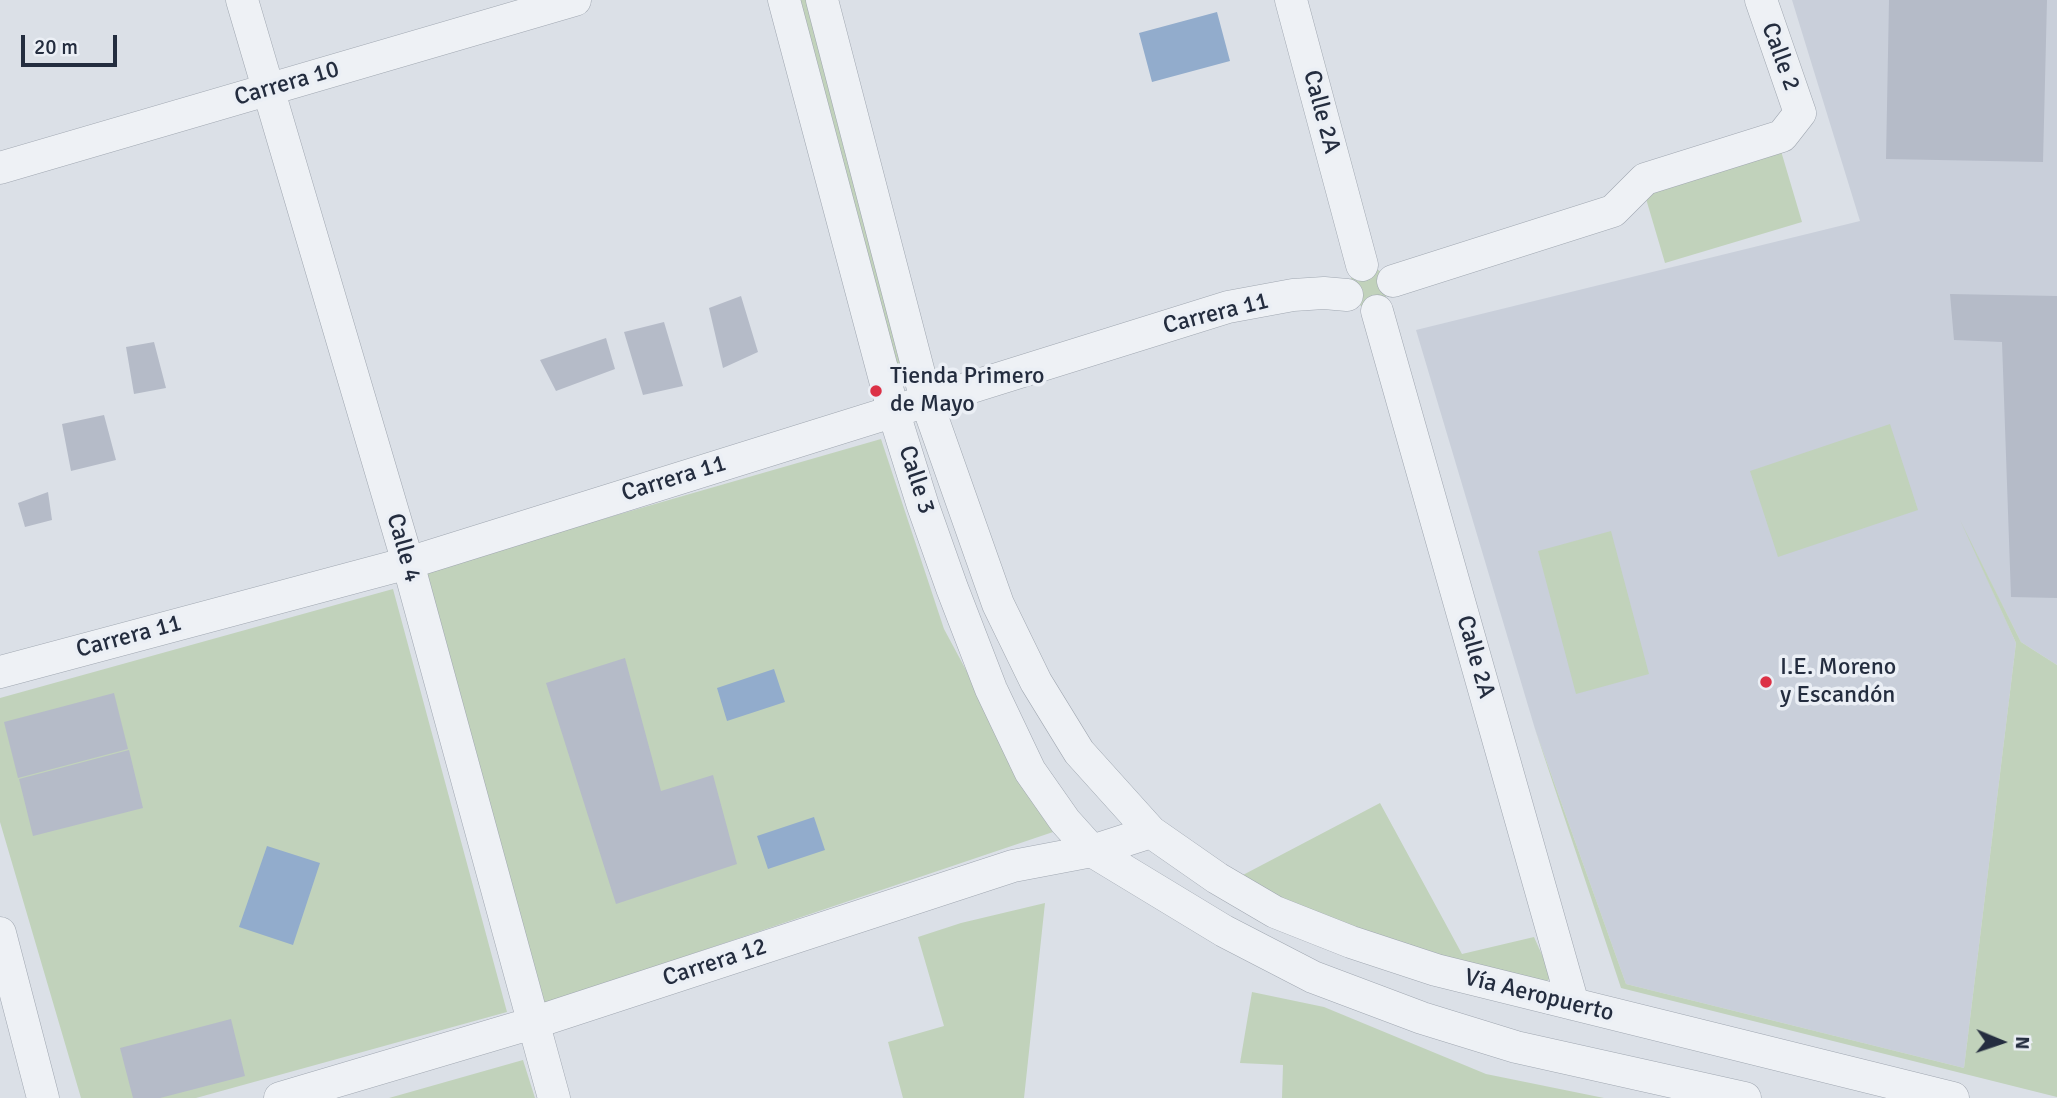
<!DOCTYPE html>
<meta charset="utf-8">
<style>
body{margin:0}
#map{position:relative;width:2057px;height:1098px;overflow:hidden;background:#dbe0e7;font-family:Signika,sans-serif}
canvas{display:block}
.north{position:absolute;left:1966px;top:1007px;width:70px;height:70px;-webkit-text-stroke:5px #ebeff5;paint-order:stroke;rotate:92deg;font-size:19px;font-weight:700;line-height:28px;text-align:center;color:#242d3f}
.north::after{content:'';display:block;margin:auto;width:24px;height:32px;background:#242d3f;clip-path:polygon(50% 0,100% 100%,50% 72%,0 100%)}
.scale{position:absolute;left:21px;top:35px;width:96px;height:32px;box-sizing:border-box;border:4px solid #242d3f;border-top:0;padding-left:9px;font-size:21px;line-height:24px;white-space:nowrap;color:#242d3f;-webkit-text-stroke:5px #ebeff5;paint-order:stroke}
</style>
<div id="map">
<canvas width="2057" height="1098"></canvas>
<div class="north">N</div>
<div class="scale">20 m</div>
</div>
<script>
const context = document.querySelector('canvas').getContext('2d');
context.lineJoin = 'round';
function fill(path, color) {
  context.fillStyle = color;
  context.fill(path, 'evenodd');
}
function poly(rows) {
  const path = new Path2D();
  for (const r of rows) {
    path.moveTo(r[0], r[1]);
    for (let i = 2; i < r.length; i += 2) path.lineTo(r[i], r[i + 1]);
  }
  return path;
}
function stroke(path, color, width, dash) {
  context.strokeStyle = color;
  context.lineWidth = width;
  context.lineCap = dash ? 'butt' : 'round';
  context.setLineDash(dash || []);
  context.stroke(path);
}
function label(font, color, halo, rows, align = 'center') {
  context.font = font + ' Signika,sans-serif';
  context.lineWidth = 7;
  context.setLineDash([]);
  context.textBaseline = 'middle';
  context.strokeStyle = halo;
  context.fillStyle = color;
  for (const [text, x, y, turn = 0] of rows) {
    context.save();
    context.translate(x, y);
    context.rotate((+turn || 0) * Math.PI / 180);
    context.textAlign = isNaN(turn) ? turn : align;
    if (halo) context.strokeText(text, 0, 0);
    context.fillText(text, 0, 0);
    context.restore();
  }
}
fill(poly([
 [1792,0,2057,0,2057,665,2021,642,1973,547,2016,643,1964,1068,1626,984,1535,729,1416,330,1860,221]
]), '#c9cfda');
fill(poly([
 [792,0,812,0,911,378,894,384],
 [1781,151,1802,222,1665,263,1644,192],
 [1377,269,1382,273,1388,290,1386,297,1382,302,1363,307,1358,304,1349,281,1353,275],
 [1890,424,1918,510,1778,557,1750,471],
 [881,439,944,629,1053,832,544,1004,422,571],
 [1960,520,2021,642,2057,665,2057,1097,1621,988,1535,729,1626,984,1964,1068,2016,643],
 [1611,531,1649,674,1576,694,1538,551],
 [393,589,507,1012,196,1098,81,1098,0,822,0,698],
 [1380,803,1462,954,1534,937,1552,977,1540,986,1279,904,1241,876],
 [1045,903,1024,1098,903,1098,888,1042,944,1026,918,937,961,923],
 [1252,992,1324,1007,1486,1074,1604,1098,1282,1098,1283,1065,1240,1063],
 [523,1060,535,1098,389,1098]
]), '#c1d2bb');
fill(poly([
 [1217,12,1230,61,1152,82,1139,33],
 [774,669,785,702,727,721,717,688],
 [814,817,825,850,768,869,757,836],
 [267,846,320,863,293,945,239,927]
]), '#92accc');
fill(poly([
 [1889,0,2047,0,2043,162,1886,159],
 [1950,294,2057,296,2057,598,2011,597,2002,342,1954,340],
 [741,296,758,352,723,368,709,308],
 [664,322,683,386,643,395,624,332],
 [606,338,615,369,556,391,540,360],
 [154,342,166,388,134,394,126,347],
 [104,415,116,460,71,471,62,424],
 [48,492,52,520,25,527,18,503],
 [625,658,661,791,713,775,737,864,616,904,546,683],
 [114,693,128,749,18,778,4,722],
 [129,750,143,808,33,836,19,779],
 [231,1019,245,1076,160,1098,133,1098,120,1048]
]), '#b5bbc8');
const minor = poly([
 [242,0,408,563,554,1098],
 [784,0,893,410,923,506,952,588,991,689,1030,771,1065,821,1092,851,1224,931,1313,977,1422,1018,1516,1047,1745,1098],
 [822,0,926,400,998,604,1036,682,1079,752,1151,832,1217,878,1275,912,1351,942,1436,970,1953,1098],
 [1291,0,1362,265],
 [0,168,575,0],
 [1393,281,1613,211,1645,179,1782,136,1800,113,1761,0],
 [1377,311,1573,1004],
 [0,672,408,563,1228,307,1293,295,1324,293,1347,295],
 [0,933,43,1098],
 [280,1098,533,1023,1013,866,1092,851,1151,832]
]);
stroke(minor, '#a0a7b1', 33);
stroke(minor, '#eef1f5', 32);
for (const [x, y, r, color] of [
 [876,391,7,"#dc3146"],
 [1766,682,7,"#dc3146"]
]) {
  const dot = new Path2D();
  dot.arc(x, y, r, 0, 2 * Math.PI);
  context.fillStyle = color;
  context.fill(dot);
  stroke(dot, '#ebeff5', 2.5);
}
label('24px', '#242d3f', '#ebeff5', [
 ["Calle 2",1780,57,70],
 ["Carrera 10",287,84,-16],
 ["Calle 2A",1321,112,75],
 ["Carrera 11",1216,314,-14],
 ["Carrera 11",674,479,-17],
 ["Calle 3",916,480,72],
 ["Calle 4",403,548,74],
 ["Carrera 11",129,637,-15],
 ["Calle 2A",1475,657,74],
 ["Carrera 12",715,963,-18],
 ["Vía Aeropuerto",1539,996,14]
]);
label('24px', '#242d3f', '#ebeff5', [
 ["Tienda Primero",890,377],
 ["de Mayo",890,405],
 ["I.E. Moreno",1780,668],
 ["y Escandón",1780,696]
], 'left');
</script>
